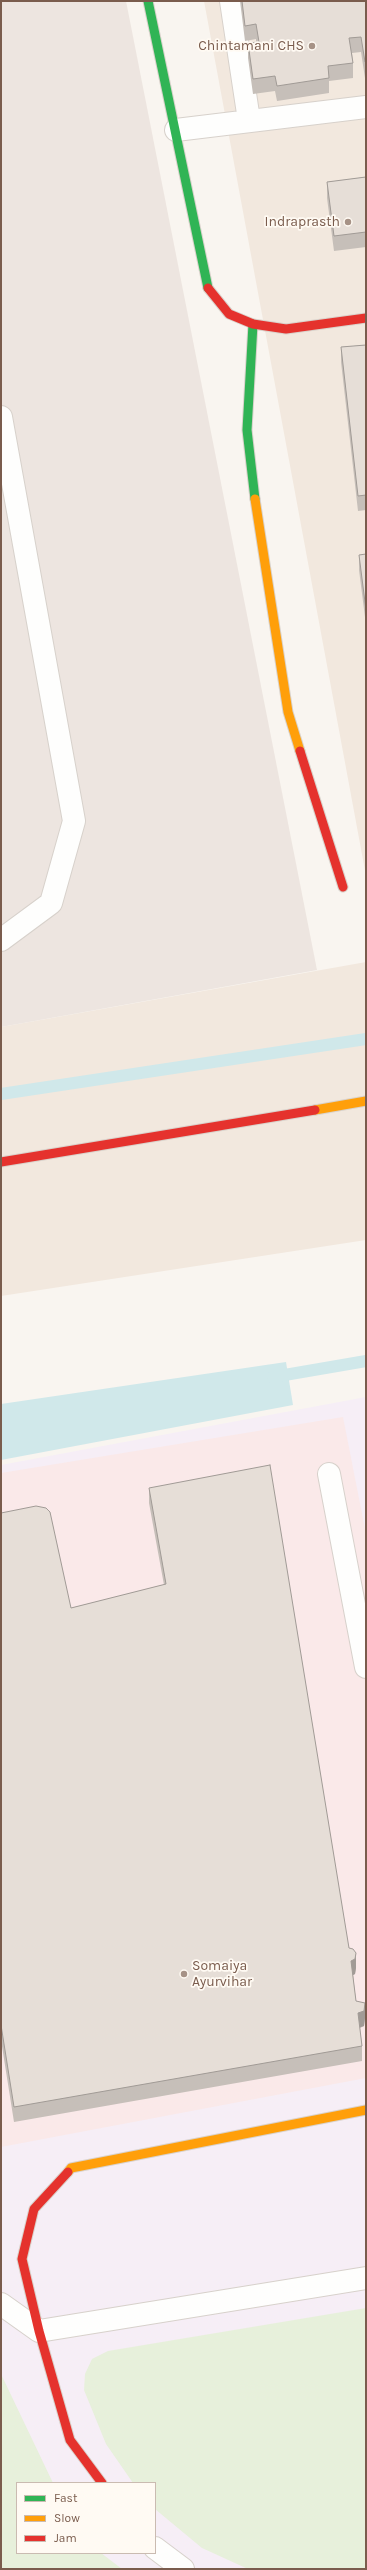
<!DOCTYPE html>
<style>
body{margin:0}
#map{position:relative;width:367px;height:2570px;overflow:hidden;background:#f9f5f0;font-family:Karla,sans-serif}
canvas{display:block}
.frame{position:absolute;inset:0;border:2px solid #7a5c4d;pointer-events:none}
.legend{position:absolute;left:16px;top:2482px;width:140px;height:72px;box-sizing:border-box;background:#fffaf3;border:1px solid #cabbb1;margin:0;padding:5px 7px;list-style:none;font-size:12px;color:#7a5c4d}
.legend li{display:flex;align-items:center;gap:8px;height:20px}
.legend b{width:20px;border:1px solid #cabbb1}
</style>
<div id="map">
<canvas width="367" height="2570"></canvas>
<div class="frame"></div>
<ul class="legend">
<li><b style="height:5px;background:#30b455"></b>Fast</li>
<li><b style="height:5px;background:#ff9f0a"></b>Slow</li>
<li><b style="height:5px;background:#e5322d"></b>Jam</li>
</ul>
</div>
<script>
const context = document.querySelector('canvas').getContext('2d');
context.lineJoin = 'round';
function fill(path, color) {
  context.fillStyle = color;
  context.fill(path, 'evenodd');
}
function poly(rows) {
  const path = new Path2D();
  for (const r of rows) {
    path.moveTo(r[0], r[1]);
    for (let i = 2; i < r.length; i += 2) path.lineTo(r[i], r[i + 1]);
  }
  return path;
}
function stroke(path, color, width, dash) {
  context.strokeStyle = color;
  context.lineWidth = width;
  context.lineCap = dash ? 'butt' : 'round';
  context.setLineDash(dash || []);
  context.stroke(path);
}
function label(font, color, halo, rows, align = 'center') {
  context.font = font + ' Karla,sans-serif';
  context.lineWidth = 3.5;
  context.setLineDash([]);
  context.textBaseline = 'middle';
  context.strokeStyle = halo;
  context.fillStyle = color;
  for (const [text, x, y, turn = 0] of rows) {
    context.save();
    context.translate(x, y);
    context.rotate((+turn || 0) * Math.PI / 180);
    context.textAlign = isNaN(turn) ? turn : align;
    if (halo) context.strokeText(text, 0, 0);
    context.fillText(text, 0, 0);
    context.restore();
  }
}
fill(poly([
 [204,1,366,1,366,876],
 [366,962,366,1240,1,1296,1,1027]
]), '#f2e8de');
fill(poly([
 [1,1,126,1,317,970,1,1027]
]), '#ede5e0');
fill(poly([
 [366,1397,366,2569,1,2569,1,1465],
 [17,2483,155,2483,155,2553,17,2553]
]), '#f6eef6');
fill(poly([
 [343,1417,366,1534,366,2078,1,2147,1,1473]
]), '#fae9e9');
fill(poly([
 [366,2308,366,2569,248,2569,202,2548,155,2509,155,2483,133,2483,106,2444,84,2390,85,2374,92,2359,108,2351],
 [1,2374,53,2483,17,2483,17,2553,101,2553,122,2569,1,2569]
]), '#e7f0db');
fill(poly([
 [286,1362,293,1405,1,1460,1,1404]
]), '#d0e8ea');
stroke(poly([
 [1,1094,366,1039],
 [273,1377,366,1361]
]), '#d0e8ea', 12);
const lane = poly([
 [1,417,74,821,51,903,1,940],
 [329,1474,366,1667],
 [1,2304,39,2331,366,2278]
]);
const street = poly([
 [231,1,249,120],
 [176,130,366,107],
 [155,2548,183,2569]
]);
const fast = poly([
 [148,1,208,288],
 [253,324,247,430,255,499]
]);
const slow = poly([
 [255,499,288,712,300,751],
 [315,1110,366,1101],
 [68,2172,71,2168,366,2110]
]);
const jam = poly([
 [208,288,229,314,253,324,286,329,366,318],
 [300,751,343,887],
 [1,1162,315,1110],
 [68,2172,34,2209,22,2259,39,2331,70,2440,102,2483]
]);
stroke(lane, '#d7d1cb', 24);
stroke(street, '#d7d1cb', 24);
stroke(fast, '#d9d2cb', 11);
stroke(slow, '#d9d2cb', 11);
stroke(jam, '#d9d2cb', 11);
stroke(lane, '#fefefd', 22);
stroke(street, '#fefefd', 22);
stroke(fast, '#30b455', 9);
stroke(slow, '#ff9f0a', 9);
stroke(jam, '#e5322d', 9);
fill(poly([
 [240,1,366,1,366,77,365,78,361,52,352,53,353,63,353,78,329,81,329,93,277,101,275,91,253,94,248,58,248,43,256,42,256,39,245,41],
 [366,177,366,247,334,251,327,198,327,182],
 [366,345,366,510,358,511,341,362,341,347],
 [366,554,366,625,359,570,359,555],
 [149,1488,349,1948,356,1968,355,1974,353,1975,356,2001,365,2018,364,2026,360,2028,362,2046,362,2061,14,2122,1,2040,1,1513,71,1608,164,1585,149,1503]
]), '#c6bfb9');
fill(poly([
 [356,1953,356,1968,355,1974,351,1976,351,1961],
 [365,2003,365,2018,364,2026,358,2028,358,2013]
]), '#a19b96');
const building = poly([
 [242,1,366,1,366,62,365,62,361,37,349,38,353,63,328,66,329,78,277,86,275,76,253,79,248,43,259,42,256,24,245,26,242,1],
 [366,177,366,232,334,236,327,182,366,177],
 [366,345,366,495,358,496,341,347,366,345],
 [366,554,366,610,359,555,366,554],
 [270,1465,349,1948,353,1949,356,1953,355,1959,351,1961,356,2001,365,2003,364,2011,358,2013,362,2046,14,2107,1,2025,1,1513,36,1506,46,1508,50,1512,71,1608,166,1584,149,1488,270,1465]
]);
fill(building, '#e6ded7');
stroke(building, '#a19b96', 1);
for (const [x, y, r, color] of [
 [312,46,4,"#a69286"],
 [348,222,4,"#a69286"],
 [184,1974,4,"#a69286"]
]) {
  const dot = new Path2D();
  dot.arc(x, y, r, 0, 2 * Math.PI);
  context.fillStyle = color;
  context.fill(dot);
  stroke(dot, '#fffaf3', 1.5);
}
label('14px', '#7a5c4d', '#fffaf3', [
 ["Chintamani CHS",304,46],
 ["Indraprasth",340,222],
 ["Somaiya",192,1966,"left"],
 ["Ayurvihar",192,1982,"left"]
], 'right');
</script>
